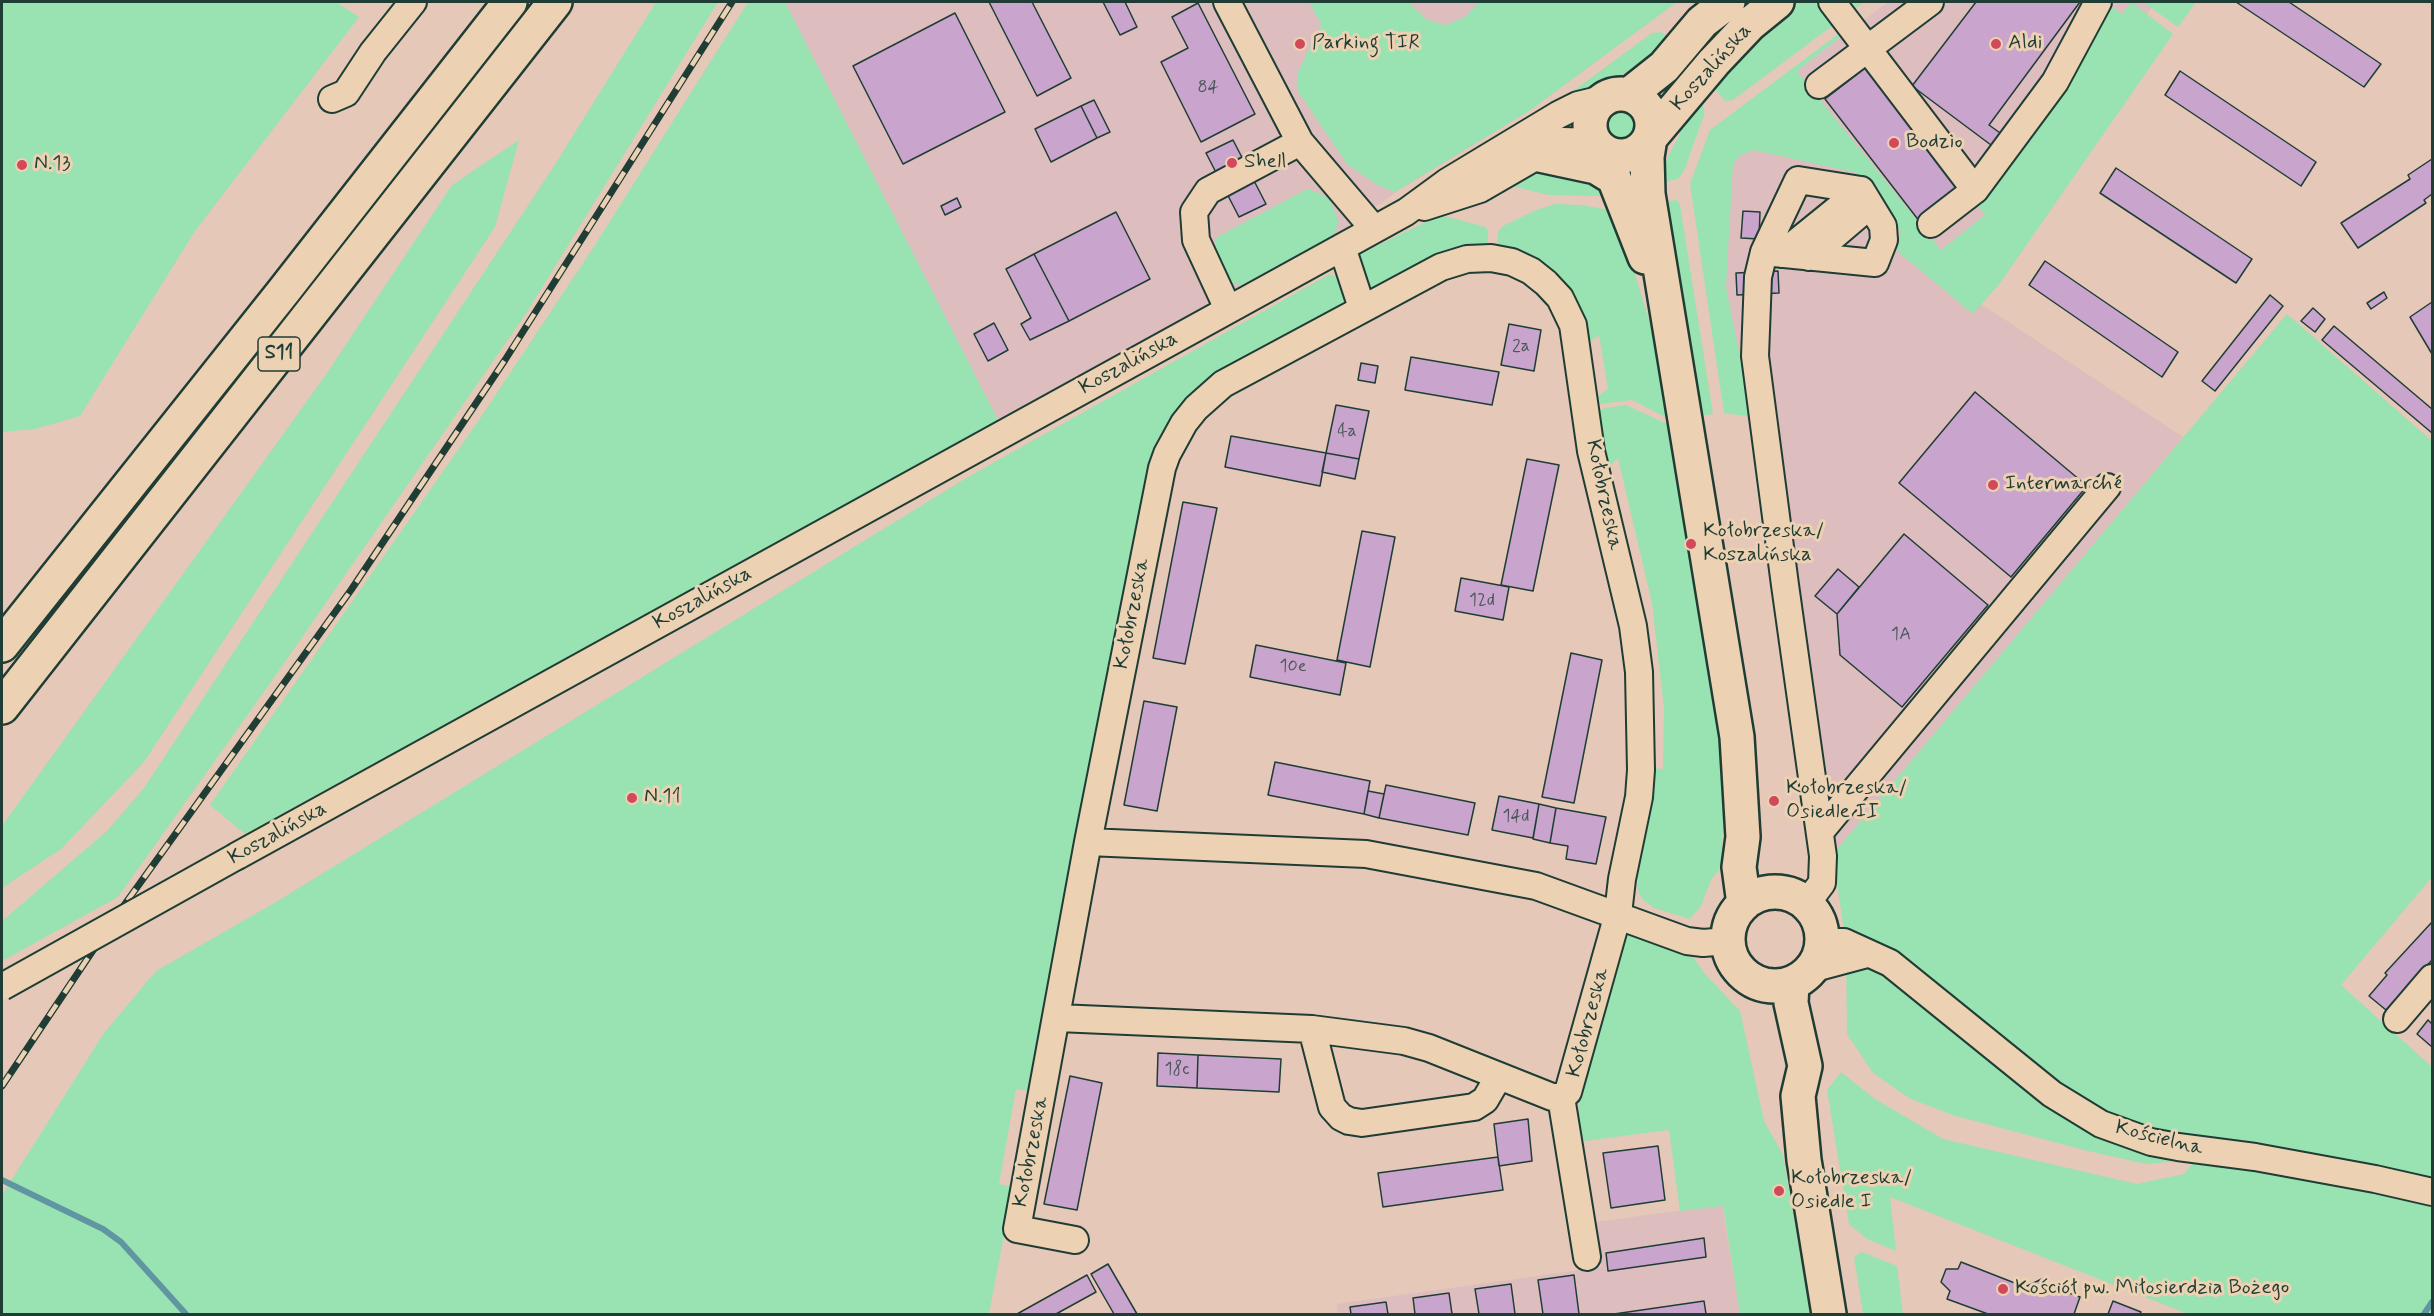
<!DOCTYPE html>
<meta charset="utf-8">
<style>
body{margin:0}
#map{position:relative;width:2434px;height:1316px;overflow:hidden;background:#e5c8b8;font-family:Mynerve,sans-serif}
canvas{display:block}
.frame{position:absolute;inset:0;border:3px solid #1f3d34;pointer-events:none}
</style>
<div id="map">
<canvas width="2434" height="1316"></canvas>
<div class="frame"></div>
</div>
<script>
const context = document.querySelector('canvas').getContext('2d');
context.lineJoin = 'round';
function fill(path, color) {
  context.fillStyle = color;
  context.fill(path, 'evenodd');
}
function poly(rows) {
  const path = new Path2D();
  for (const r of rows) {
    if (r.length === 3) {
      path.moveTo(r[0] + r[2], r[1]);
      path.arc(r[0], r[1], r[2], 0, 2 * Math.PI);
      continue;
    }
    path.moveTo(r[0], r[1]);
    for (let i = 2; i < r.length; i += 2) path.lineTo(r[i], r[i + 1]);
  }
  return path;
}
function stroke(path, color, width, dash) {
  context.strokeStyle = color;
  context.lineWidth = width;
  context.lineCap = dash ? 'butt' : 'round';
  context.setLineDash(dash || []);
  context.stroke(path);
}
function label(font, color, halo, rows, align = 'center') {
  context.font = font + ' Mynerve,sans-serif';
  context.lineWidth = 6;
  context.setLineDash([]);
  context.textBaseline = 'middle';
  context.strokeStyle = halo;
  context.fillStyle = color;
  for (const [text, x, y, turn = 0] of rows) {
    context.save();
    context.translate(x, y);
    context.rotate((+turn || 0) * Math.PI / 180);
    context.textAlign = isNaN(turn) ? turn : align;
    if (halo) context.strokeText(text, 0, 0);
    context.fillText(text, 0, 0);
    context.restore();
  }
}
fill(poly([
 [785,2,1677,2,1529,111,1396,192,1323,245,999,422],
 [1888,2,2156,2,1949,283,2183,437,1833,854,1770,550,1724,284,1736,116],
 [1722,1205,1740,1314,1338,1314,1337,1304,1601,1267,1595,1222]
]), '#ddbdbe');
fill(poly([
 [2,2,336,2,359,17,195,231,80,416,35,429,2,432],
 [656,2,718,2,525,315,278,672,118,897,2,961,2,921,108,830,144,788,556,163],
 [748,2,785,2,999,422,245,834,210,805,481,417,595,245],
 [1309,2,1408,2,1426,19,1445,25,1465,17,1479,2,1677,2,1529,111,1395,192,1379,186,1347,164,1297,90,1297,74,1321,24],
 [1794,2,1864,2,1733,100,1725,101,1711,84,1777,15],
 [2131,2,2173,34,2000,283,1973,314,1897,251,1901,232,1857,173,1754,150,1741,155,1733,164,1726,287,1752,417,1724,413,1690,184,1710,130,1845,29,1842,36,1797,71,1941,250,1985,215,1976,204,2110,5,2122,14],
 [2143,2,2196,2,2178,27],
 [1661,32,1670,39,1641,68,1596,83,1543,113,1652,33],
 [1700,97,1705,112,1684,171,1678,179,1659,183,1663,166,1679,136,1681,128],
 [1622,105,1633,109,1638,117,1640,129,1633,139,1622,141,1608,137,1603,131,1603,128,1608,115],
 [519,140,495,227,144,762,61,849,2,888,2,826,325,376,452,185],
 [1570,168,1612,190,1605,196,1549,195,1507,185,1516,176],
 [1307,189,1322,194,1330,201,1339,221,1335,233,1323,245,1249,283,1240,285,1230,283,1217,261,1214,248,1217,237],
 [1677,200,1680,205,1713,414,1697,416,1662,202],
 [1556,204,1581,205,1615,211,1658,348,1669,419,1632,400,1592,405,1591,401,1608,389,1599,335,1584,346,1579,322,1496,253,1498,232,1503,226,1536,210],
 [1440,215,1486,227,1488,232,1487,252,1372,290,1368,287,1358,259,1360,254],
 [1330,274,1341,280,1348,295,1342,308,1226,371,1189,396,1169,419,1156,443,1147,468,1031,1091,1016,1089,999,1184,1013,1187,989,1314,2,1314,2,1195,104,1033,156,971,276,902,968,477],
 [2287,314,2432,441,2432,877,2341,985,2432,1067,2432,1314,2188,1314,1890,1197,1896,1251,1867,1239,1849,1224,1827,1090,1841,1072,1875,1099,1943,1139,2137,1184,2184,1174,2209,1143,2178,1161,2146,1164,2088,1151,1952,1115,1909,1098,1873,1073,1847,1034,1846,946,1833,854],
 [1626,405,1667,424,1669,428,1679,488,1684,503,1724,767,1722,861,1719,870,1711,880,1701,906,1690,919,1654,908,1642,899,1637,889,1638,872,1631,870,1647,767,1663,769,1664,708,1652,603,1618,458,1603,472,1593,414,1600,409],
 [1622,932,1694,958,1705,974,1740,1011,1764,1121,1783,1155,1810,1314,1740,1314,1723,1206,1680,1211,1669,1130,1584,1141,1578,1125,1579,1095],
 [1862,1252,1897,1266,1903,1314,1863,1314,1854,1257]
]), '#99e2b1');
stroke(poly([
 [2,1180,103,1229,121,1242,186,1314],
 [2424,1314,2432,1302]
]), '#5f96a2', 6);
const building = poly([
 [989,2,1032,2,1071,78,1037,96,989,2],
 [1103,2,1125,2,1137,27,1120,35,1103,2],
 [1976,2,2080,2,1989,125,2003,135,1995,148,1912,86,1976,2],
 [2236,2,2289,2,2381,64,2364,87,2236,2],
 [1198,3,1255,114,1201,142,1161,62,1188,48,1172,17,1198,3],
 [955,13,1005,112,903,164,853,66,955,13],
 [1869,65,1964,188,1920,222,1825,99,1869,65],
 [2180,71,2316,162,2301,186,2165,95,2180,71],
 [1094,100,1110,132,1097,138,1081,106,1094,100],
 [1081,106,1097,138,1051,162,1035,129,1081,106],
 [1233,140,1266,204,1239,217,1206,153,1233,140],
 [2432,159,2432,194,2424,200,2426,203,2358,248,2341,223,2410,179,2408,175,2432,159],
 [2116,168,2252,259,2236,283,2100,193,2116,168],
 [957,198,961,207,945,215,941,206,957,198],
 [1743,211,1760,212,1759,239,1741,238,1743,211],
 [1116,212,1150,279,1069,321,1034,254,1116,212],
 [1034,254,1069,321,1030,340,1021,324,1031,318,1006,269,1034,254],
 [2045,261,2178,352,2162,377,2029,285,2045,261],
 [1778,271,1779,293,1737,295,1736,273,1778,271],
 [2384,292,2387,298,2371,309,2367,303,2384,292],
 [2270,295,2283,306,2215,391,2202,381,2270,295],
 [2432,302,2432,354,2410,317,2432,302],
 [2313,308,2325,319,2315,332,2301,321,2313,308],
 [994,323,1008,350,988,361,974,334,994,323],
 [1509,324,1541,330,1534,371,1501,365,1509,324],
 [2334,326,2432,409,2432,433,2322,340,2334,326],
 [1411,357,1499,372,1492,405,1405,390,1411,357],
 [1361,363,1378,366,1375,383,1358,380,1361,363],
 [1975,392,2087,486,2011,577,1899,483,1975,392],
 [1336,405,1369,411,1359,459,1326,453,1336,405],
 [1231,436,1326,453,1320,486,1225,467,1231,436],
 [1326,453,1359,459,1355,479,1322,472,1326,453],
 [1527,459,1559,465,1533,591,1501,585,1527,459],
 [1183,502,1217,508,1185,664,1153,658,1183,502],
 [1362,531,1395,537,1370,667,1337,660,1362,531],
 [1904,534,1988,605,1902,707,1840,655,1837,614,1904,534],
 [1838,569,1859,587,1837,614,1815,596,1838,569],
 [1461,578,1509,587,1503,620,1455,611,1461,578],
 [1256,645,1346,663,1340,695,1250,677,1256,645],
 [1571,653,1602,660,1574,803,1542,797,1571,653],
 [1144,701,1177,707,1157,811,1124,805,1144,701],
 [1275,762,1370,781,1364,814,1268,795,1275,762],
 [1386,785,1475,803,1468,835,1379,818,1386,785],
 [1368,791,1384,794,1379,818,1364,814,1368,791],
 [1499,796,1539,804,1533,838,1492,830,1499,796],
 [1539,804,1556,808,1550,843,1533,839,1539,804],
 [1556,808,1606,817,1596,864,1566,859,1568,846,1550,843,1556,808],
 [2432,922,2432,960,2386,1010,2369,996,2387,975,2385,973,2432,922],
 [2428,1020,2432,1024,2432,1047,2417,1034,2428,1020],
 [1158,1053,1198,1055,1197,1088,1157,1086,1158,1053],
 [1198,1055,1281,1059,1279,1092,1197,1088,1198,1055],
 [1070,1076,1102,1083,1077,1210,1044,1204,1070,1076],
 [1528,1119,1532,1161,1499,1166,1494,1124,1528,1119],
 [1658,1146,1665,1200,1611,1208,1603,1153,1658,1146],
 [1498,1157,1503,1190,1383,1207,1378,1173,1498,1157],
 [1704,1238,1706,1257,1608,1271,1606,1253,1704,1238],
 [1961,1262,2025,1287,2046,1277,2048,1285,2080,1297,2074,1314,1988,1314,1947,1299,1950,1291,1941,1282,1943,1277,1946,1269,1958,1269,1961,1262],
 [1108,1264,1137,1314,1114,1314,1091,1274,1108,1264],
 [1087,1275,1096,1292,1056,1314,1017,1314,1087,1275],
 [1574,1275,1579,1314,1543,1314,1538,1280,1574,1275],
 [1511,1284,1515,1314,1479,1314,1475,1289,1511,1284],
 [1449,1293,1452,1314,1415,1314,1413,1298,1449,1293],
 [1704,1301,1706,1314,1614,1314,1704,1301],
 [2113,1301,2141,1312,2140,1314,2108,1314,2113,1301],
 [1386,1302,1388,1314,1351,1314,1350,1307,1386,1302]
]);
fill(building, '#c9a4cd');
stroke(building, '#1f3d34', 1.5);
const minor = poly([
 [1227,2,1300,142],
 [1832,2,1975,190,1931,224],
 [1819,85,1930,2],
 [332,99,346,93,373,52,413,2],
 [1975,190,2055,82,2098,2],
 [1424,207,1480,189,1563,141,1595,142],
 [1342,247,1362,308],
 [1764,252,1798,180,1861,190,1883,226,1884,240,1875,263,1764,252,1758,277,1755,356,1785,585,1823,856,1822,883,1806,904],
 [1782,254,1861,190],
 [1809,257,1870,205],
 [1228,309,1196,240,1194,212,1208,191,1300,142,1374,229],
 [1820,832,2107,487],
 [1088,842,1366,854,1536,886,1687,941,1703,943,1728,941],
 [237,856,1406,212,1447,182,1558,115,1578,105,1603,99],
 [1821,942,1844,942,1890,963,2052,1094,2101,1124,2151,1142,2178,1147,2255,1157,2375,1179,2432,1192],
 [1811,969,1867,954],
 [1058,1018,1312,1029,1404,1041,1429,1048,1552,1097,1561,1097,1568,1092,1618,914,1622,879,1639,797,1641,770,1639,672,1633,626,1591,451,1573,325,1560,298,1546,283,1531,271,1512,262,1491,258,1467,259,1441,267,1223,384,1196,408,1184,423,1167,454,1162,468,1088,842,1017,1229,1075,1240],
 [2397,1019,2432,978],
 [1312,1029,1332,1107,1341,1117,1349,1121,1362,1123,1474,1107,1485,1100,1499,1076],
 [1561,1097,1587,1257]
]);
const major = poly([
 [1621,125,31],
 [1630,94,1664,67,1702,22,1728,2],
 [1650,138,1647,157,1648,194,1737,737,1743,837,1739,867,1744,904],
 [1650,138,1714,62,1750,24,1777,2],
 [1608,153,1614,178,1645,257],
 [1540,155,1596,167,1614,178],
 [1775,939,47],
 [1792,983,1791,1003,1805,1066,1798,1096,1804,1160,1829,1314]
]);
const highway = poly([
 [2,645,283,292,510,2],
 [2,707,555,2]
]);
stroke(minor, '#1f3d34', 30);
stroke(major, '#1f3d34', 38);
stroke(highway, '#1f3d34', 38);
stroke(minor, '#ecd1b3', 26);
stroke(major, '#ecd1b3', 33);
stroke(highway, '#ecd1b3', 33);
const rail = poly([
 [2,1086,112,922,351,590,505,360,732,2]
]);
stroke(rail, '#1f3d34', 7);
stroke(rail, '#ecd1b3', 4.5, [14]);
const minorBridge = poly([
 [2,987,237,856]
]);
stroke(minorBridge, '#1f3d34', 30, []);
stroke(minorBridge, '#ecd1b3', 26);
for (const [x, y, r, color] of [
 [1300,44,6,"#d1495b"],
 [1996,44,6,"#d1495b"],
 [1894,143,6,"#d1495b"],
 [1232,163,6,"#d1495b"],
 [22,165,6,"#d1495b"],
 [1993,485,6,"#d1495b"],
 [1691,544,6,"#d1495b"],
 [632,798,6,"#d1495b"],
 [1774,801,6,"#d1495b"],
 [1779,1191,6,"#d1495b"],
 [2003,1289,6,"#d1495b"]
]) {
  const dot = new Path2D();
  dot.arc(x, y, r, 0, 2 * Math.PI);
  context.fillStyle = color;
  context.fill(dot);
  stroke(dot, '#ecd1b3', 2);
}
label('18px', '#4a575a', null, [
 ["84",1208,88],
 ["2a",1521,347],
 ["4a",1347,432],
 ["12d",1482,601],
 ["1A",1901,635],
 ["10e",1293,667],
 ["14d",1516,817],
 ["18c",1177,1070]
]);
for (const [x, y, w] of [
 [279,354,42]
]) {
  const box = new Path2D();
  box.roundRect(x - w / 2, y - 17, w, 34, 4.5);
  context.fillStyle = '#ecd1b3';
  context.fill(box);
  stroke(box, '#1f3d34', 1.5);
}
label('bold 20px', '#1f3d34', null, [
 ["S11",279,354]
]);
label('21px', '#1f3d34', '#ecd1b3', [
 ["Parking TIR",1312,44],
 ["Aldi",2008,44],
 ["Bodzio",1906,143],
 ["Shell",1244,163],
 ["N.13",34,165],
 ["Intermarché",2005,485],
 ["Kołobrzeska/",1703,532],
 ["Koszalińska",1703,556],
 ["Kołobrzeska/",1786,789],
 ["Osiedle II",1786,813],
 ["N.11",644,798],
 ["Kołobrzeska/",1791,1179],
 ["Osiedle I",1791,1203],
 ["Kościół pw. Miłosierdzia Bożego",2015,1289]
], 'left');
label('21px', '#1f3d34', '#ecd1b3', [
 ["Koszalińska",1712,68,-48],
 ["Koszalińska",1129,364,-29],
 ["Kołobrzeska",1603,495,78],
 ["Koszalińska",703,599,-29],
 ["Kołobrzeska",1133,614,-79],
 ["Koszalińska",278,834,-29],
 ["Kołobrzeska",1589,1023,-75],
 ["Kościelna",2159,1139,14],
 ["Kołobrzeska",1032,1152,-79]
]);
</script>
